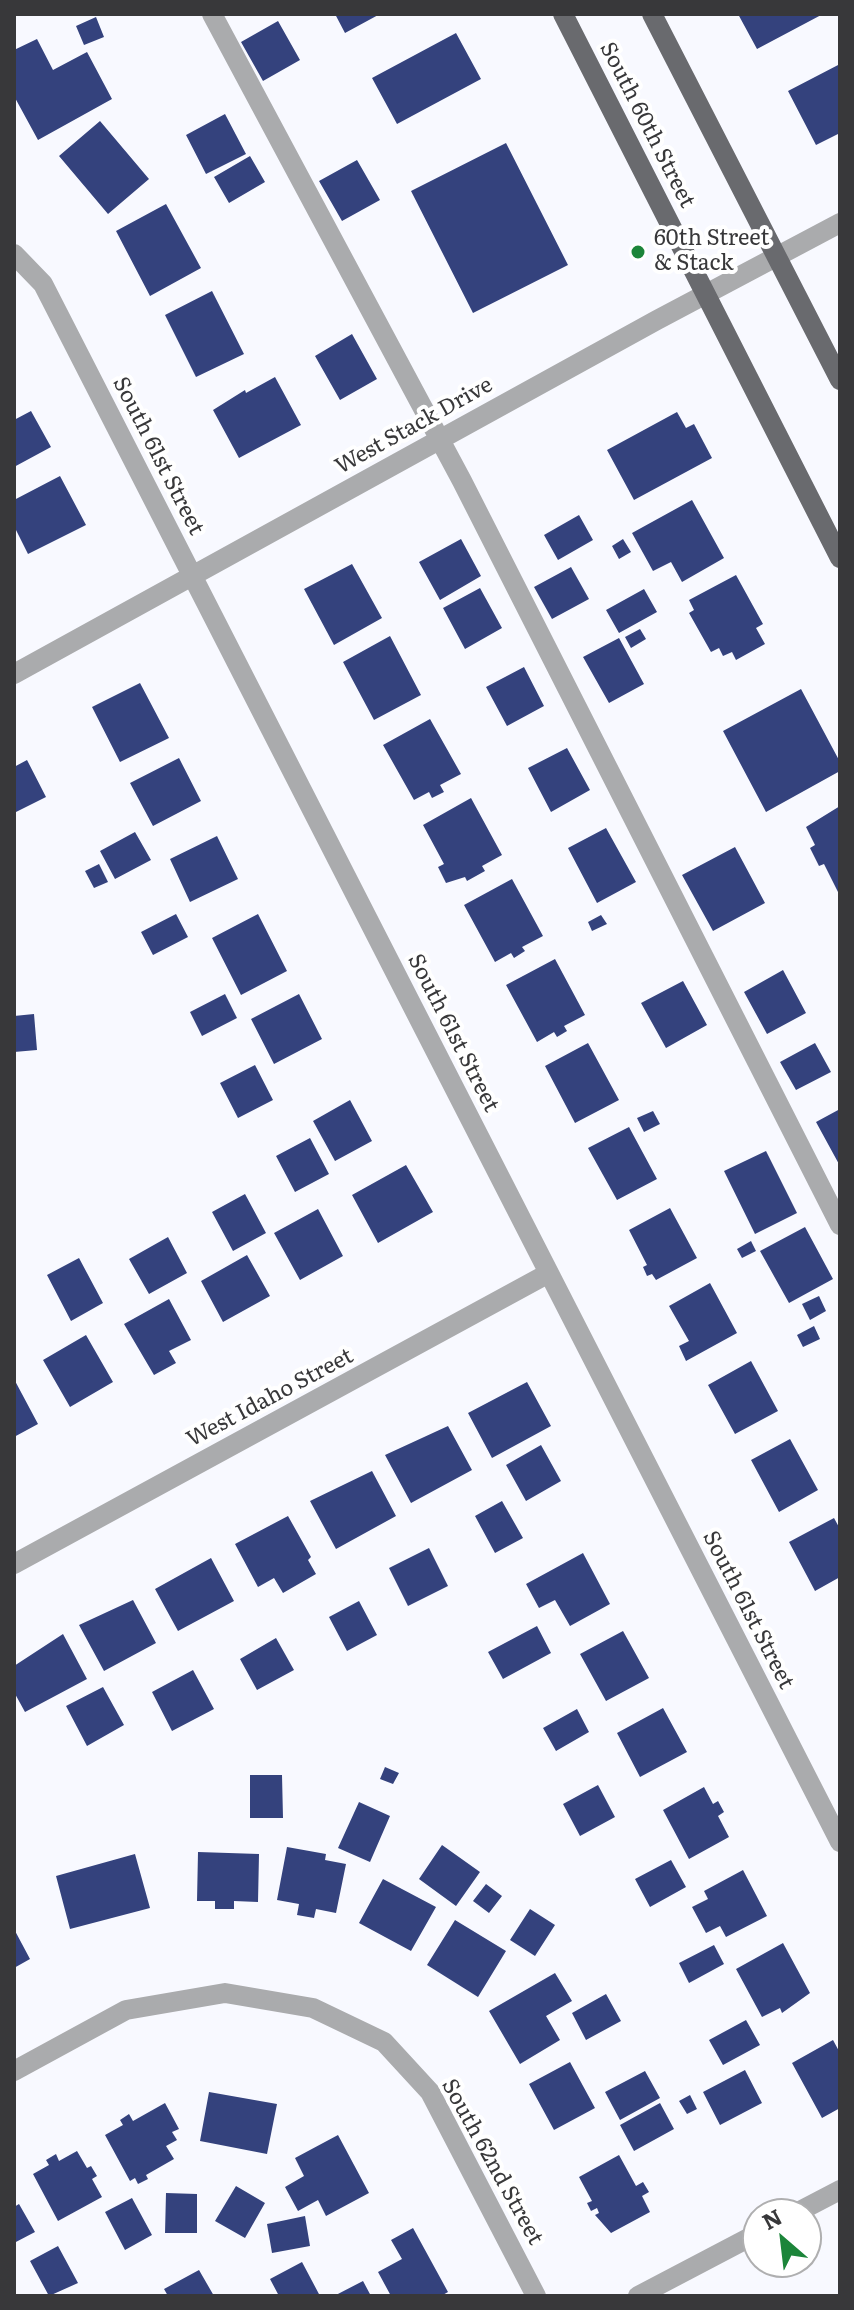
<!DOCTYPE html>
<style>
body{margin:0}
#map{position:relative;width:854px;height:2310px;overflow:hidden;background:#f8f9ff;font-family:Literata,serif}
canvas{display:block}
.frame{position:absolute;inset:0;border:16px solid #38383a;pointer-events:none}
.north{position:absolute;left:742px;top:2198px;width:80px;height:80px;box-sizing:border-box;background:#fff;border:2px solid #afafb0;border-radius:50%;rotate:332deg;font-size:22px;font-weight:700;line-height:32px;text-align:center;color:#38383a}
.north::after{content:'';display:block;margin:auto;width:28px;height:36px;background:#1c853a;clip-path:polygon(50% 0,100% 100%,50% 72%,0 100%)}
</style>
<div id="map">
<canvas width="854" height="2310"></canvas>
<div class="frame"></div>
<div class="north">N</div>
</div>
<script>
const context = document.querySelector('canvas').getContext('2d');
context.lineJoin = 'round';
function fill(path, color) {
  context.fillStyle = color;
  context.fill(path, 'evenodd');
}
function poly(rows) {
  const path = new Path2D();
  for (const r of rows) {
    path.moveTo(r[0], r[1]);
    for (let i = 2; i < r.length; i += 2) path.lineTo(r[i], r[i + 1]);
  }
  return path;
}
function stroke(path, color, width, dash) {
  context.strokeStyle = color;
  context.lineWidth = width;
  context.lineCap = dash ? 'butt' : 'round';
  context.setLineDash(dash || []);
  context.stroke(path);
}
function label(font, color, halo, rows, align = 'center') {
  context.font = font + ' Literata,serif';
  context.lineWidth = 8;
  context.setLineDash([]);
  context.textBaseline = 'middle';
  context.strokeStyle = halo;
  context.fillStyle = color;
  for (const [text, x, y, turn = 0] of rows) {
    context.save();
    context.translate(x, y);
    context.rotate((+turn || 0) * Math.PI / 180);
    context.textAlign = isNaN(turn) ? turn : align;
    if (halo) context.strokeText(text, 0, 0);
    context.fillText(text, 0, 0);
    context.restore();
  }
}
fill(poly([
 [335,14,380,14,345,33],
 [738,14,823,14,757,49],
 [96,17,104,37,84,45,76,26],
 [278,21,300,60,263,81,241,42],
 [456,33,481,79,397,124,372,78],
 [37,39,53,70,87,52,112,99,38,140,14,96,14,50],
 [840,64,840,133,816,145,788,91],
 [225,114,246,154,206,174,186,135],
 [100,121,149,179,108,214,59,156],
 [506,143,568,265,473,313,411,191],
 [250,156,265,182,229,203,214,177],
 [357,160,380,200,342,221,319,181],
 [166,204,201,268,150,296,116,231],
 [212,291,244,354,196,377,165,315],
 [352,334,377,379,340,400,315,356],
 [275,377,301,425,239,458,213,410,245,390,246,393],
 [31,411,51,447,14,467,14,420],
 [677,412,686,428,694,424,712,458,634,500,607,450],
 [60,476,86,525,28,554,14,526,14,500],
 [692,500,724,558,682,582,671,562,653,571,632,533],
 [579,515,593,540,558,560,544,535],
 [461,539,481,576,440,600,419,562],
 [623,539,631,552,619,559,612,546],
 [352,564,382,618,334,645,304,589],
 [571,567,589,599,552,619,534,587],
 [736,575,763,624,756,628,765,644,736,660,732,652,723,656,719,648,711,652,689,613,694,610,689,600],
 [480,588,502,628,465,649,443,608],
 [644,589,657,612,619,633,606,610],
 [640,629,646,639,631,648,625,637],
 [390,636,421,695,374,720,343,662],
 [619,638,644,684,609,703,583,657],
 [524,667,544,706,507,726,486,687],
 [140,683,169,738,120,762,92,707],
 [801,689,840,762,840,771,766,812,723,731],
 [430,719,461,774,440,785,444,792,432,798,429,792,414,800,383,745],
 [567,748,590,790,551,812,528,768],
 [179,758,201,801,153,826,130,783],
 [27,760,46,797,14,813,14,767],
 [471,798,502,855,482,866,485,871,467,881,465,877,446,883,438,867,444,864,423,825],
 [840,806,840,896,824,864,819,866,810,848,815,845,806,827],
 [606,828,636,882,597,903,568,848],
 [135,832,151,860,115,879,100,851],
 [217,836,238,879,190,902,170,859],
 [735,847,765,903,713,931,682,875],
 [99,864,108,882,94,888,85,871],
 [512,879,543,936,522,947,525,951,514,958,511,953,495,962,464,905],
 [176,914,188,937,153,955,141,932],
 [258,914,287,971,241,995,212,938],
 [601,915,607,924,592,931,588,922],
 [555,959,585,1015,564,1026,567,1031,557,1037,554,1032,537,1042,506,985],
 [783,970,806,1013,767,1034,744,992],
 [683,981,707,1025,666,1048,641,1003],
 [225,994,237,1018,202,1036,190,1012],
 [299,994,322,1039,274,1064,251,1019],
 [34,1014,37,1050,14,1052,14,1016],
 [588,1043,619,1100,575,1123,545,1066],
 [815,1043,831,1072,796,1090,780,1062],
 [255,1065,273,1100,238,1118,220,1083],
 [350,1100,372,1141,335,1161,313,1121],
 [840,1109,840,1166,816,1122],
 [653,1111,660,1124,644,1132,637,1118],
 [629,1127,657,1179,617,1200,588,1148],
 [310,1138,329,1174,295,1192,276,1156],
 [766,1151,797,1213,755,1234,724,1171],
 [406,1165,433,1212,378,1243,352,1195],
 [245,1194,266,1233,233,1251,212,1212],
 [670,1208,697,1258,656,1280,652,1274,647,1276,643,1267,647,1265,629,1230],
 [318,1209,343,1256,300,1280,274,1233],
 [805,1227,833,1279,789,1303,760,1251],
 [168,1237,187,1273,149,1294,129,1259],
 [751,1241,756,1251,742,1258,737,1249],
 [247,1255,270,1296,223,1322,201,1281],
 [79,1258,103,1303,71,1321,47,1275],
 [710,1283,737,1333,686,1361,679,1346,689,1341,669,1306],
 [819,1296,826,1311,810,1320,802,1304],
 [169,1299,191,1340,169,1351,176,1363,154,1375,124,1324],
 [814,1326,820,1339,803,1347,797,1335],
 [86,1335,113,1382,70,1407,43,1360],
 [751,1361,778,1411,735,1434,708,1385],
 [14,1379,38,1424,14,1437],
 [527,1382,551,1426,492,1458,468,1413],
 [448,1426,472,1470,411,1503,385,1455],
 [790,1439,818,1490,779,1512,751,1460],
 [541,1445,561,1481,526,1501,506,1465],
 [372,1471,396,1516,336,1549,310,1501],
 [502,1501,523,1538,495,1553,475,1516],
 [288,1516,311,1557,308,1560,316,1574,283,1593,274,1578,258,1587,235,1544],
 [834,1518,840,1529,840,1577,815,1591,789,1542],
 [429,1548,448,1586,408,1606,389,1568],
 [583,1553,610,1604,570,1626,555,1600,539,1608,526,1584],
 [211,1558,234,1601,178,1631,155,1589],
 [133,1600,156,1643,104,1671,79,1625],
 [359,1601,377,1635,347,1651,329,1617],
 [537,1626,551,1653,503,1679,488,1652],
 [623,1631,649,1678,606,1701,580,1654],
 [63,1634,87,1679,25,1712,14,1692,14,1666],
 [276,1638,294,1670,257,1690,240,1659],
 [193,1670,214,1709,172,1731,152,1692],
 [103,1687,124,1725,87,1746,66,1706],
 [663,1708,687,1752,640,1777,617,1733],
 [577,1709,589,1732,556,1751,543,1728],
 [385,1767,399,1773,393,1784,380,1779],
 [250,1775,282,1775,283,1818,250,1818],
 [598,1785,615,1817,580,1836,563,1804],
 [704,1787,713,1804,718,1801,724,1812,718,1816,729,1837,689,1859,663,1810],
 [359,1802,390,1816,370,1862,338,1848],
 [442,1845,480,1872,456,1906,419,1879],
 [287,1847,326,1854,325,1860,346,1864,336,1913,316,1909,314,1918,297,1915,299,1904,277,1900],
 [198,1852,259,1854,258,1902,234,1901,234,1909,215,1909,215,1901,197,1901],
 [135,1854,150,1908,70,1929,56,1876],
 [671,1860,686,1887,650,1907,635,1879],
 [743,1870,767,1916,726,1937,720,1926,706,1933,692,1907,708,1899,704,1891],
 [383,1879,436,1907,411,1951,359,1923],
 [486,1884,502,1896,489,1913,473,1901],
 [530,1909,555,1925,535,1956,510,1940],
 [455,1920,506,1951,478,1997,427,1965],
 [14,1929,30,1959,14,1968],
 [783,1943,810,1993,782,2013,780,2008,762,2017,736,1969],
 [714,1945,724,1964,689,1983,679,1963],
 [555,1973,572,2001,546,2016,560,2040,520,2064,489,2011],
 [606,1994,621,2021,586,2040,572,2013],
 [746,2020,760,2045,723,2065,709,2040],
 [833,2040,840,2053,840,2108,822,2118,792,2063],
 [570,2062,595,2108,554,2130,529,2084],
 [745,2070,762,2103,720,2125,703,2092],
 [645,2071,660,2098,620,2120,605,2092],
 [209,2092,277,2104,267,2154,200,2141],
 [690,2095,697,2109,687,2114,679,2101],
 [165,2103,179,2129,172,2132,177,2140,166,2146,174,2159,146,2175,148,2179,138,2184,135,2178,130,2181,105,2135,123,2125,120,2120,129,2114,133,2121],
 [660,2103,674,2129,634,2151,620,2125],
 [338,2135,369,2193,326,2216,318,2200,298,2211,285,2187,304,2176,295,2158],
 [77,2151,87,2168,91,2166,97,2176,92,2179,102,2197,58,2221,33,2174,49,2165,46,2160,56,2154,59,2161],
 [619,2155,636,2186,643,2182,649,2192,642,2196,650,2212,611,2233,595,2215,599,2213,597,2208,591,2211,587,2203,592,2201,579,2177],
 [236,2186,265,2203,245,2238,215,2221],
 [166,2193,197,2194,197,2233,165,2233],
 [132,2198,152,2235,125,2250,105,2212],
 [19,2204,35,2232,14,2243,14,2207],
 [305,2216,310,2246,272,2253,267,2224],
 [413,2228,448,2292,441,2296,391,2296,378,2272,402,2259,391,2240],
 [58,2246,78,2283,49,2296,30,2261],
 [302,2262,320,2296,279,2296,270,2279],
 [199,2270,214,2296,168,2296,164,2289],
 [363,2281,371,2296,334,2296]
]), '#34427d');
stroke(poly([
 [212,14,462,481,840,1225],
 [14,254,43,284,840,1842],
 [14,674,657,320,840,223],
 [14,1564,549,1273],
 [14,2071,126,2010,225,1993,313,2008,384,2042,430,2092,536,2296],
 [794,2214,840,2190],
 [638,2296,758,2233]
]), '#aaabad', 20);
stroke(poly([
 [563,14,840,558],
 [652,14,840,380]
]), '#696a6e', 20);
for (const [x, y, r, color] of [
 [638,252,8,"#1c853a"]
]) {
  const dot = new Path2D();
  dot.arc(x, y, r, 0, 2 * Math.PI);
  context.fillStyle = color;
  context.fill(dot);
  stroke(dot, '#fff', 3);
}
label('22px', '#38383a', '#fff', [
 ["South 60th Street",647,125,63],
 ["West Stack Drive",414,426,-29],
 ["South 61st Street",158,456,63],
 ["South 61st Street",453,1033,63],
 ["West Idaho Street",270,1398,-28],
 ["South 61st Street",748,1610,63],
 ["South 62nd Street",492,2162,61]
]);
label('22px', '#38383a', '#fff', [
 ["60th Street",654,239],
 ["& Stack",654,264]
], 'left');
</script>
